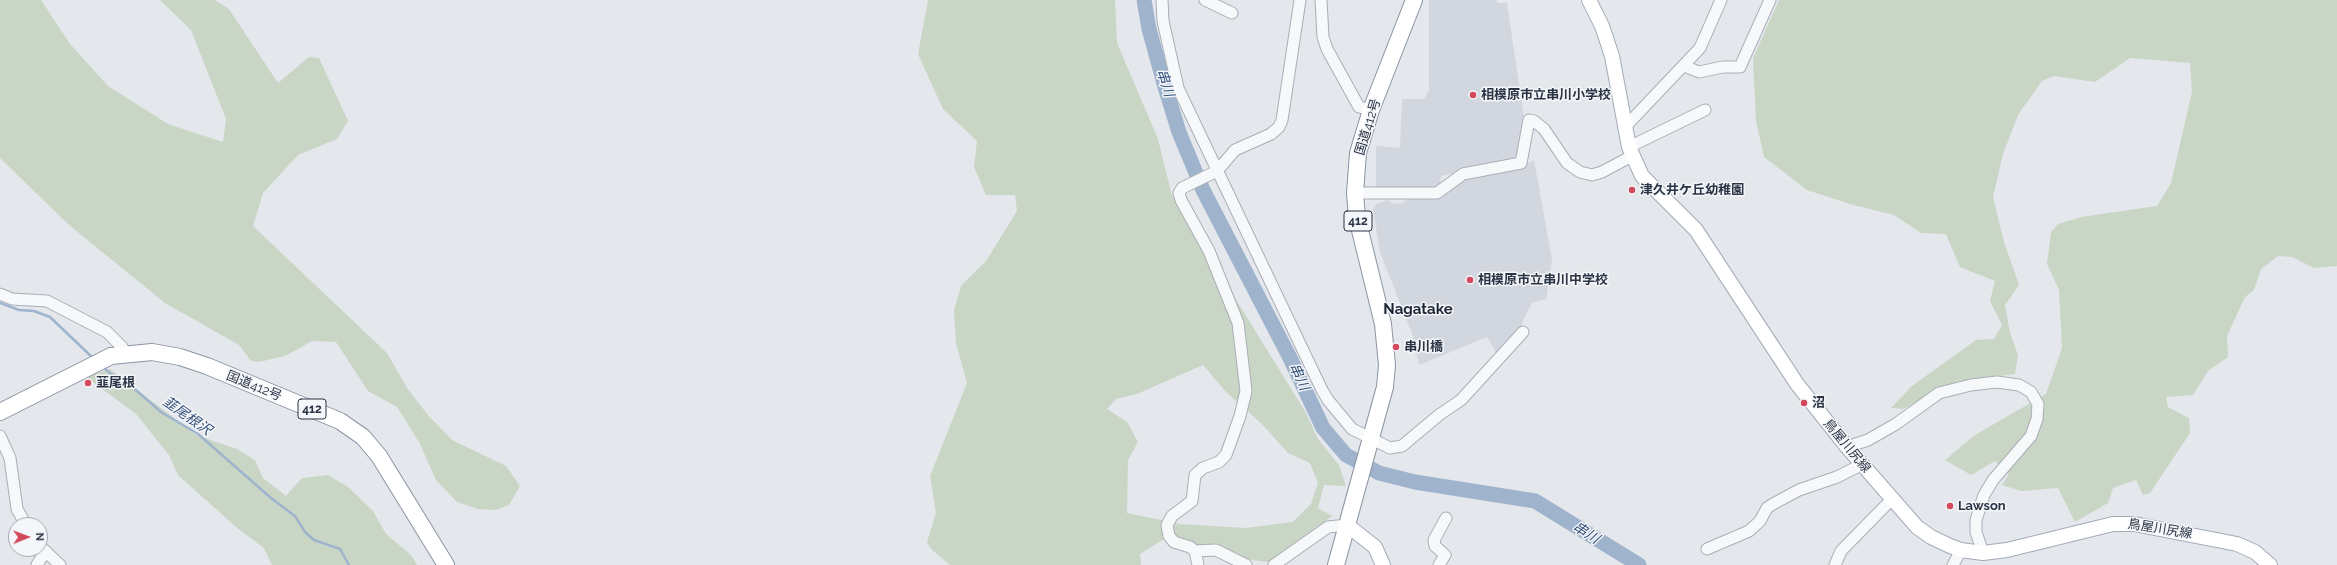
<!DOCTYPE html>
<meta charset="utf-8">
<style>
body{margin:0}
#map{position:relative;width:2337px;height:565px;overflow:hidden;background:#e4e7ec;font-family:Raleway,sans-serif}
canvas{display:block}
.north{position:absolute;left:8px;top:517px;width:40px;height:40px;box-sizing:border-box;background:#f4f6f9;border:1px solid #a4a8b1;border-radius:50%;rotate:89deg;font-size:11px;font-weight:700;line-height:16px;text-align:center;color:#2b3445}
.north::after{content:'';display:block;margin:auto;width:14px;height:18px;background:#d1495b;clip-path:polygon(50% 0,100% 100%,50% 72%,0 100%)}
</style>
<div id="map">
<canvas width="2337" height="565"></canvas>
<div class="north">N</div>
</div>
<script>
const context = document.querySelector('canvas').getContext('2d');
context.lineJoin = 'round';
function fill(path, color) {
  context.fillStyle = color;
  context.fill(path, 'evenodd');
}
function poly(rows) {
  const path = new Path2D();
  for (const r of rows) {
    path.moveTo(r[0], r[1]);
    for (let i = 2; i < r.length; i += 2) path.lineTo(r[i], r[i + 1]);
  }
  return path;
}
function stroke(path, color, width, dash) {
  context.strokeStyle = color;
  context.lineWidth = width;
  context.lineCap = dash ? 'butt' : 'round';
  context.setLineDash(dash || []);
  context.stroke(path);
}
function label(font, color, halo, rows, align = 'center') {
  context.font = font + ' Raleway,"Noto Sans JP",sans-serif';
  context.lineWidth = 3;
  context.setLineDash([]);
  context.textBaseline = 'middle';
  context.strokeStyle = halo;
  context.fillStyle = color;
  for (const [text, x, y, turn = 0] of rows) {
    context.save();
    context.translate(x, y);
    context.rotate((+turn || 0) * Math.PI / 180);
    context.textAlign = isNaN(turn) ? turn : align;
    if (halo) context.strokeText(text, 0, 0);
    context.fillText(text, 0, 0);
    context.restore();
  }
}
fill(poly([
 [1429,0,1496,0,1498,3,1507,3,1524,118,1520,159,1441,176,1440,184,1430,190,1376,189,1376,146,1400,148,1402,99,1424,99,1429,90],
 [1534,160,1552,260,1546,299,1532,303,1523,321,1520,331,1515,331,1505,347,1497,354,1487,337,1419,365,1413,336,1380,252,1373,209,1376,204,1388,200,1393,204,1402,203,1409,199,1440,199,1467,177,1523,166]
]), '#d2d6de');
fill(poly([
 [0,0,41,0,70,44,108,86,168,124,223,142,226,119,191,30,160,0,215,0,229,9,278,83,309,57,319,58,348,121,337,139,298,155,263,193,253,226,387,353,407,388,428,415,452,440,506,466,520,486,509,505,496,510,478,509,457,502,436,480,419,442,397,407,368,391,336,342,312,341,285,356,259,362,251,361,239,345,165,303,69,225,0,158],
 [928,0,1115,0,1117,43,1158,139,1172,196,1306,413,1318,439,1339,465,1346,486,1324,485,1318,508,1332,516,1269,562,1209,555,1193,545,1164,539,1140,554,1141,565,950,565,931,549,927,542,936,513,930,476,967,383,956,343,954,310,961,286,986,261,1017,211,1015,195,986,195,974,167,977,141,943,109,918,54],
 [1203,365,1227,393,1262,424,1288,453,1310,463,1318,483,1311,504,1293,522,1246,528,1180,524,1127,513,1128,460,1138,442,1127,422,1107,409,1116,399,1137,394],
 [1779,0,2337,0,2337,266,2314,268,2292,257,2278,256,2261,269,2254,290,2245,297,2227,336,2228,357,2208,371,2193,395,2166,397,2168,407,2189,418,2190,433,2150,493,2143,495,2136,480,2113,488,2108,503,2075,522,2058,488,2021,491,2002,485,2009,474,1995,461,1971,475,1945,460,1975,435,2046,394,2062,348,2059,290,2047,264,2051,232,2058,224,2081,217,2157,206,2171,183,2192,92,2190,63,2130,58,2095,82,2054,76,2042,81,2018,115,2003,154,1993,197,2004,242,2019,285,2005,305,2010,333,2018,355,2015,374,1958,381,1903,409,1891,408,1912,386,1976,340,1994,339,2002,325,1990,301,1995,281,1960,267,1946,234,1921,233,1894,215,1850,204,1807,190,1764,157,1756,121,1753,58],
 [110,369,196,435,237,449,255,460,263,478,286,496,302,478,328,475,348,487,373,511,386,534,411,555,417,565,272,565,264,548,237,528,178,475,169,455,136,414,86,377]
]), '#c9d6c5');
stroke(poly([
 [0,303,19,310,34,311,50,317,94,359],
 [102,366,111,374,122,378,161,412,198,434,271,498,295,516,305,532,314,540,340,549,349,565]
]), '#9fb4cc', 2.5);
stroke(poly([
 [1144,0,1149,29,1165,87,1179,132,1203,190,1290,358,1323,428,1346,455,1379,473,1415,482,1535,501,1639,565]
]), '#9fb4cc', 15);
const minor = poly([
 [1162,0,1163,21,1178,88,1322,390,1328,400,1352,429,1390,448,1402,446,1439,415,1461,400,1523,332],
 [1205,0,1232,13],
 [1321,0,1323,37,1327,49,1359,107,1371,110],
 [1684,66,1699,72,1723,67,1740,67,1770,0],
 [1625,127,1700,48,1721,0],
 [1629,147,1705,110],
 [1355,193,1437,193,1463,174,1521,163,1529,120,1534,121,1544,129,1567,163,1580,172,1592,175,1602,172,1632,156],
 [0,294,12,299,47,301,107,332,122,347,125,353],
 [0,436,10,458,17,509,26,525],
 [1847,447,1868,440,1896,424,1939,393,1971,385,1997,382,2019,385,2031,392,2038,404,2037,419,2031,436,1993,480,1984,495,1976,520,1976,532,1983,553],
 [40,546,60,565],
 [1707,549,1749,531,1760,521,1767,508,1773,504,1799,490,1837,477,1863,464],
 [1195,551,1216,550,1246,565],
 [37,565,45,552],
 [1198,565,1195,551,1190,547,1174,542,1169,536,1167,525,1172,516,1192,501,1195,475,1203,468,1219,462,1226,455,1240,416,1246,391,1238,323,1209,251,1181,200,1179,193,1182,188,1217,171,1235,150,1271,134,1279,127,1282,120,1300,0],
 [1274,565,1328,527,1347,525],
 [1439,565,1445,555,1435,546,1434,540,1446,518],
 [1835,565,1841,551,1892,499],
 [1953,565,1961,550]
]);
const major = poly([
 [1589,0,1602,26,1612,56,1629,147,1642,176,1696,230,1797,384,1847,447,1917,527,1931,537,1950,546,1961,550,1983,553,2007,550,2113,524,2134,524,2237,544,2255,552,2270,565],
 [1347,525,1375,547,1383,565]
]);
const highway = poly([
 [0,412,111,356,152,352,180,357,207,366,340,421,363,437,379,456,446,565],
 [1336,565,1385,387,1387,365,1383,324,1357,218,1355,193,1358,153,1371,110,1414,0]
]);
stroke(minor, '#a9aeb7', 13);
stroke(major, '#a3abb8', 16);
stroke(highway, '#8b94a3', 18);
stroke(minor, '#f7f8fa', 11);
stroke(major, '#fff', 14);
stroke(highway, '#fff', 16);
for (const [x, y, r, color] of [
 [1473,95,4,"#d1495b"],
 [1632,190,4,"#d1495b"],
 [1470,280,4,"#d1495b"],
 [1396,347,4,"#d1495b"],
 [88,383,4,"#d1495b"],
 [1804,403,4,"#d1495b"],
 [1950,506,4,"#d1495b"]
]) {
  const dot = new Path2D();
  dot.arc(x, y, r, 0, 2 * Math.PI);
  context.fillStyle = color;
  context.fill(dot);
  stroke(dot, '#f4f6f9', 1.5);
}
for (const [x, y, w] of [
 [1358,221,28],
 [312,409,28]
]) {
  const box = new Path2D();
  box.roundRect(x - w / 2, y - 10, w, 20, 3);
  context.fillStyle = '#f4f6f9';
  context.fill(box);
  stroke(box, '#2b3445', 1);
}
label('bold 12px', '#2b3445', null, [
 ["412",1358,221],
 ["412",312,409]
]);
label('bold 13px', '#2b3445', '#f4f6f9', [
 ["相模原市立串川小学校",1481,95],
 ["津久井ケ丘幼稚園",1640,190],
 ["相模原市立串川中学校",1478,280],
 ["串川橋",1404,347],
 ["韮尾根",96,383],
 ["沼",1812,403],
 ["Lawson",1958,506]
], 'left');
label('13px', '#2b3445', '#f4f6f9', [
 ["国道412号",1368,127,-73],
 ["国道412号",254,386,22],
 ["鳥屋川尻線",1847,446,50],
 ["鳥屋川尻線",2160,529,9]
]);
label('italic 14px', '#34527a', '#f4f6f9', [
 ["串川",1165,83,72],
 ["串川",1299,377,65],
 ["韮尾根沢",187,416,35],
 ["串川",1586,533,32]
]);
label('bold 15px', '#1d2536', '#f4f6f9', [
 ["Nagatake",1418,309]
]);
</script>
